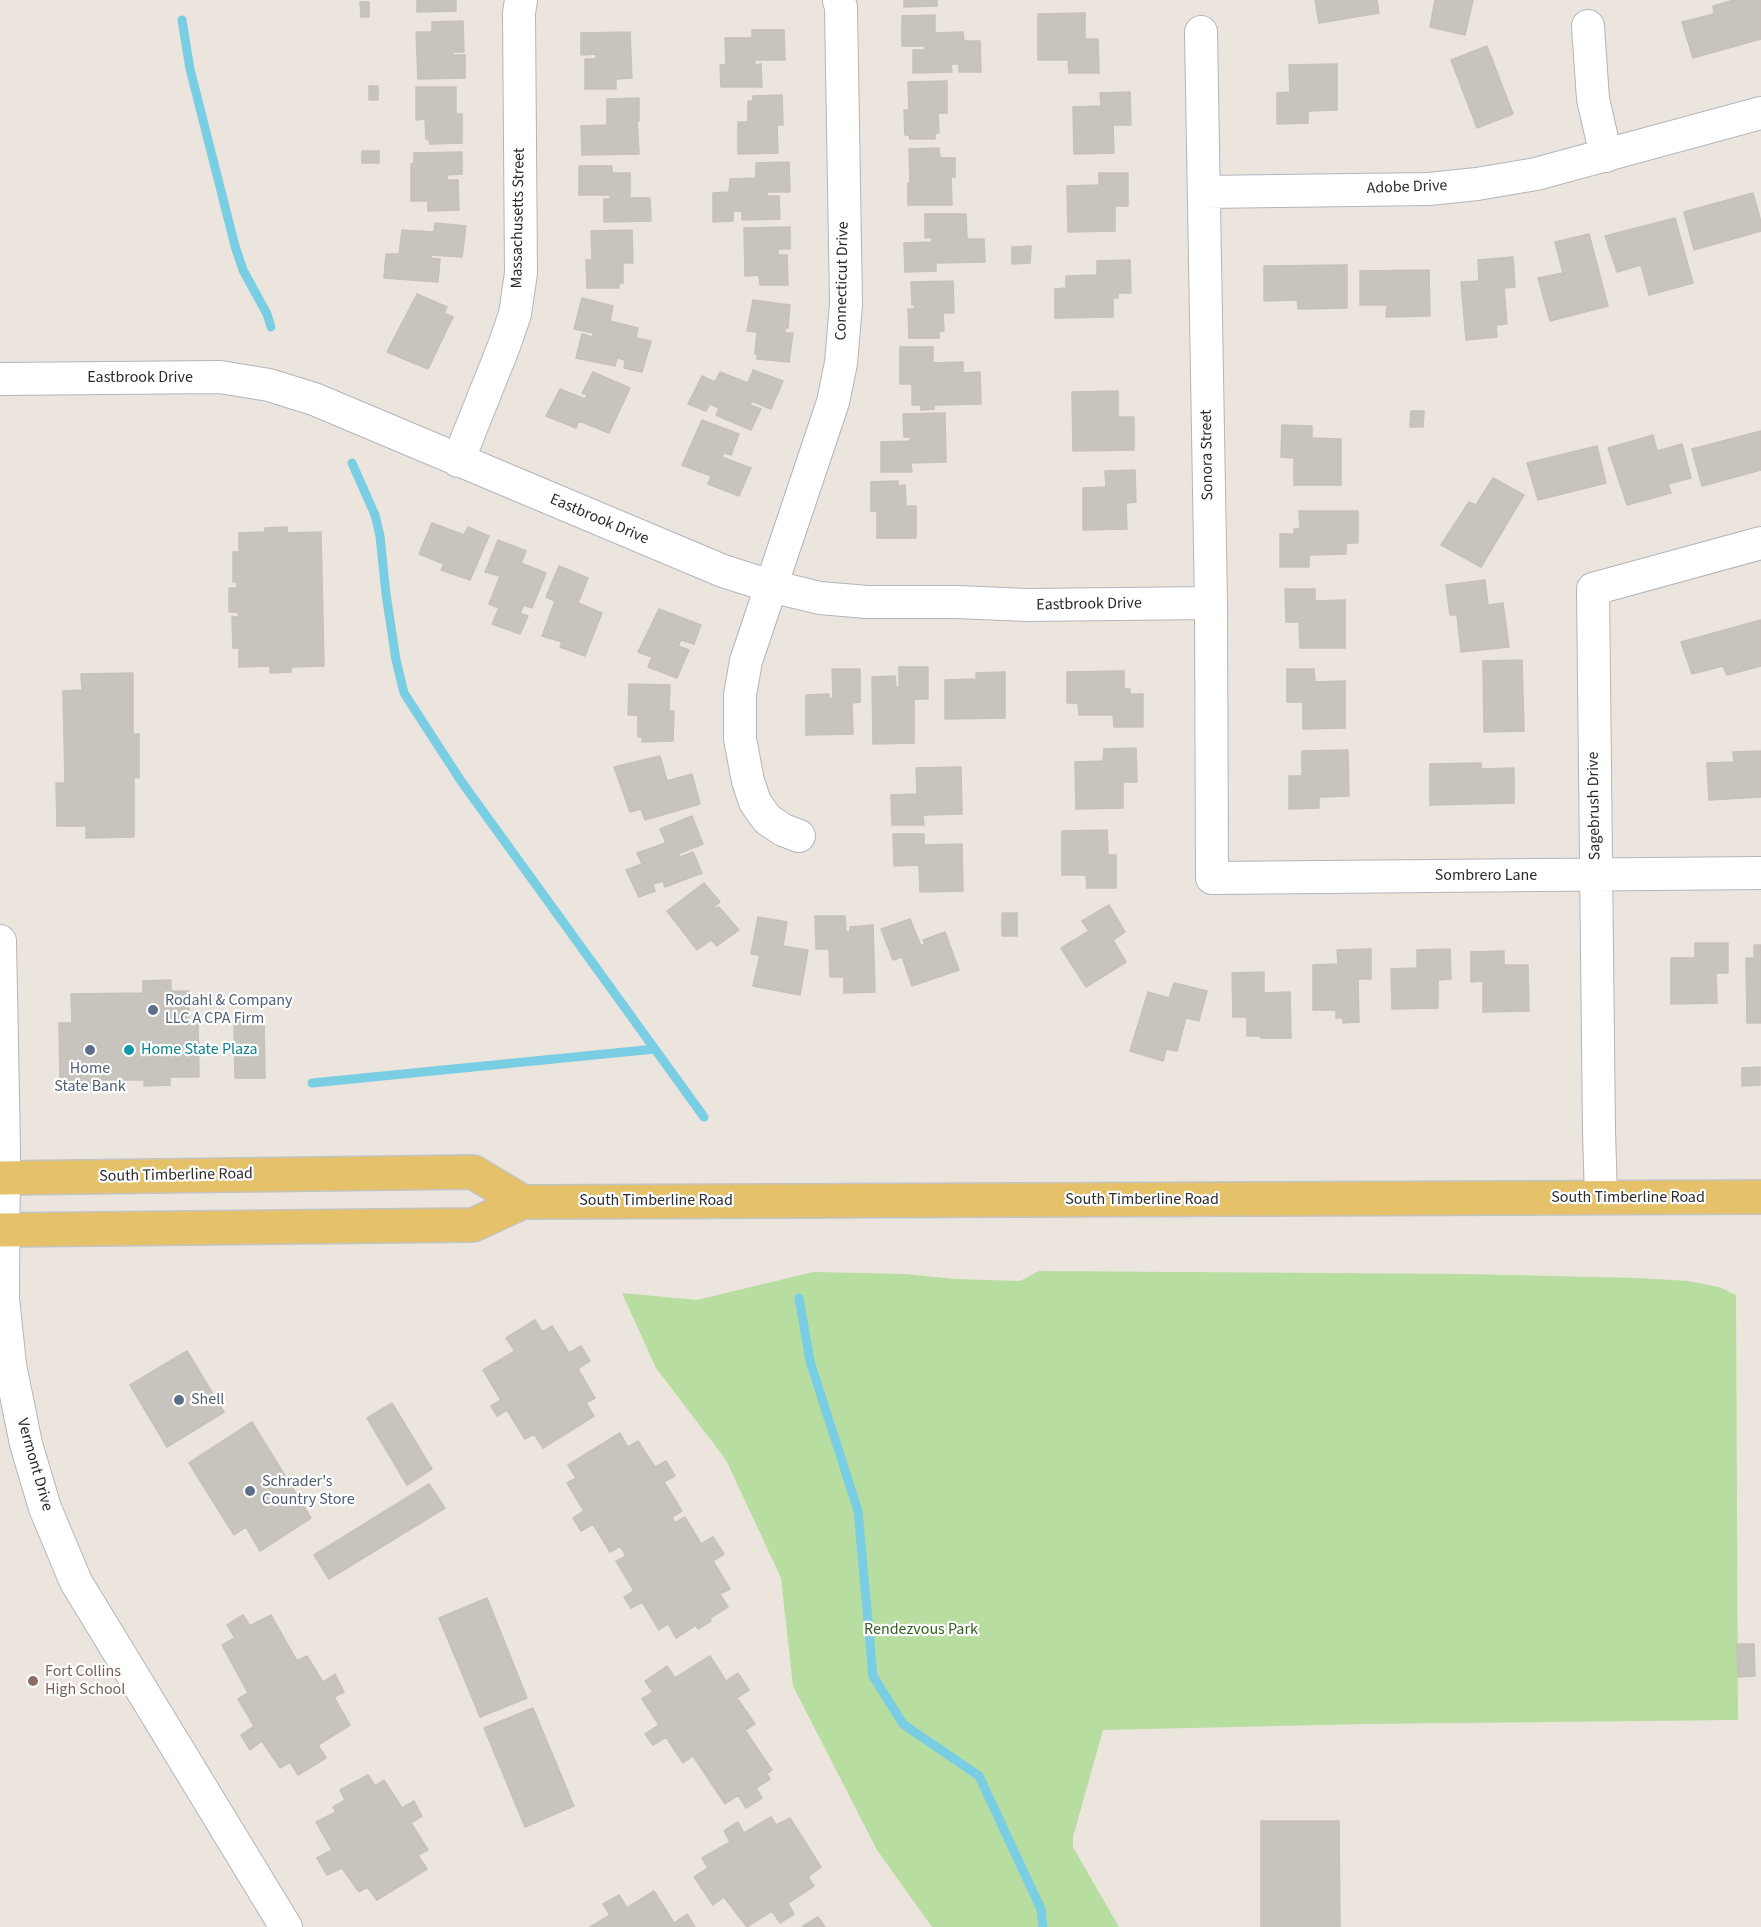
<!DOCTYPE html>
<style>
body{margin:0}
canvas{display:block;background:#ebe5de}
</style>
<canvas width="1761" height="1927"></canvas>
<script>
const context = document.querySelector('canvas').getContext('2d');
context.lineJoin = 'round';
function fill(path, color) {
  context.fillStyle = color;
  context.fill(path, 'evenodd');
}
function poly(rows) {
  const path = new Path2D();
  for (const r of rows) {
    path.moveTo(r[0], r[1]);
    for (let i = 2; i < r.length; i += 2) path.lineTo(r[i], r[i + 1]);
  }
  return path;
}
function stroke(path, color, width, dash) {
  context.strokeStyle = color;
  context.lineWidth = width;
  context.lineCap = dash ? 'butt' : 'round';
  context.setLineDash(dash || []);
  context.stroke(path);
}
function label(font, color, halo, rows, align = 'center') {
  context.font = font + ' "Source Sans 3",sans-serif';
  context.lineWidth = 4.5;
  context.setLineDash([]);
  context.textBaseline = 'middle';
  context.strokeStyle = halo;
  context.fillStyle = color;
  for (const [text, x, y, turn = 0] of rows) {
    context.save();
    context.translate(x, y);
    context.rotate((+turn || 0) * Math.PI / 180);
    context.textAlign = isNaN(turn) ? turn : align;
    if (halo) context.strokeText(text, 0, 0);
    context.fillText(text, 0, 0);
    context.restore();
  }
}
fill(poly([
 [1039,1271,1465,1274,1638,1278,1688,1281,1719,1287,1736,1295,1738,1720,1365,1724,1103,1730,1073,1837,1073,1847,1119,1927,932,1927,877,1850,793,1686,781,1578,726,1460,656,1368,622,1293,697,1300,813,1272,905,1274,955,1279,1020,1281]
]), '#b8dda0');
stroke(poly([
 [182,20,190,69,235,246,243,270,267,314,271,327],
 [352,463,375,515,380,536,386,594,396,660,404,693,461,781,704,1117],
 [312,1083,655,1049],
 [799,1298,810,1361,858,1511,873,1676,903,1724,979,1776,1041,1909,1043,1927]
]), '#7acee4', 9);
const building = poly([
 [417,0,456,0,456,11,417,12,417,0],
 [904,0,937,0,937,6,904,7,904,0],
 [1315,0,1377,0,1379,13,1319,23,1315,0],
 [1435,0,1473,0,1465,35,1430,27,1435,0],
 [1734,0,1761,0,1761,39,1693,58,1682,22,1714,14,1713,6,1734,0],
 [360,2,369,2,369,17,361,17,360,2],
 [1085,13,1085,39,1098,39,1099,73,1069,73,1068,60,1038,60,1038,14,1085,13],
 [935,15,935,33,963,32,964,41,980,41,981,72,959,72,959,64,951,64,952,72,913,73,913,50,925,50,925,46,902,46,902,16,935,15],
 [463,21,464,52,453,52,453,55,465,55,465,78,418,79,416,32,432,32,432,22,463,21],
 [752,30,784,30,785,60,755,60,755,65,761,64,762,87,721,87,720,65,726,65,725,38,752,38,752,30],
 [630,32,632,78,616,79,616,89,585,89,585,59,596,59,596,54,581,55,581,33,630,32],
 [1487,46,1513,114,1477,128,1451,60,1487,46],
 [1337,64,1337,110,1308,111,1308,123,1277,124,1277,93,1290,92,1289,65,1337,64],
 [947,81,947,113,938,113,939,133,935,133,935,139,910,139,909,135,905,135,904,110,909,110,908,82,947,81],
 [369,86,378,86,378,100,369,100,369,86],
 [416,87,456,87,456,114,462,114,462,143,430,144,429,140,426,139,425,119,416,120,416,87],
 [1130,92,1131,125,1113,125,1114,153,1074,154,1073,107,1101,106,1100,93,1130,92],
 [782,95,783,125,777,125,778,153,738,154,738,122,748,122,748,101,753,101,753,96,782,95],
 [639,98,639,121,637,120,639,154,582,155,581,126,607,125,607,99,639,98],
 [939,148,940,158,955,158,955,177,951,177,952,205,908,205,908,183,910,183,909,149,939,148],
 [362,151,379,151,379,163,362,163,362,151],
 [462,152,462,174,447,175,447,180,458,180,459,210,428,211,428,201,411,201,411,164,414,163,414,153,462,152],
 [789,162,790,192,767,192,767,196,779,196,780,219,742,220,742,211,733,211,733,221,713,222,713,193,729,192,730,179,756,178,756,163,789,162],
 [579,166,612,166,612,173,630,173,630,198,650,198,651,221,604,222,604,199,610,199,610,195,579,195,579,166],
 [1099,173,1128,173,1128,206,1115,206,1115,231,1068,232,1067,186,1099,185,1099,173],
 [1753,193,1761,222,1761,231,1694,250,1684,212,1753,193],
 [925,214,966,214,967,239,984,239,985,262,936,263,936,271,905,272,904,243,932,242,932,237,925,238,925,214],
 [1675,218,1693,283,1649,295,1641,265,1617,272,1605,236,1675,218],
 [435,223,466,226,462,257,431,255,431,258,440,259,438,282,384,278,386,254,399,254,402,230,434,232,435,223],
 [790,227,790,249,778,249,778,255,787,255,788,285,760,285,759,275,745,276,744,228,790,227],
 [632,230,633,263,623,263,623,283,619,283,619,288,587,288,586,260,592,260,591,231,632,230],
 [1589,234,1608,306,1550,321,1538,278,1563,273,1555,242,1589,234],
 [1031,246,1030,263,1012,264,1012,247,1031,246],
 [1513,257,1515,287,1504,288,1507,324,1496,325,1497,337,1466,340,1461,282,1479,281,1478,260,1513,257],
 [1130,260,1131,293,1118,293,1118,298,1113,298,1113,317,1055,318,1055,289,1066,288,1066,276,1097,275,1097,261,1130,260],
 [1347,265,1347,308,1298,309,1297,300,1264,301,1264,266,1347,265],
 [1429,270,1430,316,1386,317,1387,305,1360,305,1360,271,1429,270],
 [953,281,954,313,943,313,944,331,939,331,939,338,909,338,908,309,915,309,915,304,912,305,911,282,953,281],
 [417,294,447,307,444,313,453,317,428,369,387,352,417,294],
 [582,298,613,306,610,321,638,328,636,338,651,341,642,372,624,368,625,360,617,358,615,366,576,358,582,334,593,337,593,333,574,329,582,298],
 [753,300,790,305,788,328,785,328,785,333,793,333,789,362,757,359,757,354,755,354,757,332,747,331,753,300],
 [900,347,933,347,933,363,963,362,963,373,980,372,981,404,934,405,934,409,921,410,921,405,912,405,912,384,900,384,900,347],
 [753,370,783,381,771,409,752,401,750,405,761,409,751,430,716,415,719,408,710,404,706,411,688,404,702,376,715,382,720,372,748,383,753,370],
 [593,372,630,388,609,433,579,421,576,428,546,416,560,389,585,399,587,395,582,393,593,372],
 [1118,391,1118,417,1134,417,1134,450,1073,451,1072,392,1118,391],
 [1411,411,1424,411,1423,427,1410,427,1411,411],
 [945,413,946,462,911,463,912,472,881,472,881,442,910,441,910,437,904,437,903,414,945,413],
 [702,420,739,434,731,455,724,453,722,457,751,468,739,496,708,484,711,476,682,465,702,420],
 [1282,425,1312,426,1312,438,1341,439,1341,485,1294,485,1294,458,1281,457,1282,425],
 [1761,431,1761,470,1702,486,1692,449,1761,431],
 [1653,435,1657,451,1682,444,1691,478,1668,484,1671,493,1627,505,1608,448,1653,435],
 [1597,446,1606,483,1538,500,1527,463,1597,446],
 [1135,470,1136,502,1126,503,1127,529,1083,530,1083,488,1106,487,1105,471,1135,470],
 [1493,478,1524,495,1481,567,1441,545,1469,502,1476,505,1493,478],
 [898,481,898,486,905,485,906,506,916,506,916,538,877,538,877,511,871,511,871,482,898,481],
 [1299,511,1358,511,1358,543,1346,543,1346,554,1309,555,1309,567,1280,567,1280,534,1294,534,1294,529,1300,529,1299,511],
 [432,523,464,535,468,527,489,536,470,580,441,570,444,564,419,554,432,523],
 [287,527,287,533,321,532,324,666,291,667,291,672,270,673,270,666,239,667,239,648,233,648,232,617,239,617,238,612,229,612,229,588,237,588,237,582,233,582,233,552,239,552,239,533,265,532,265,528,287,527],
 [498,540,526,551,521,563,546,573,532,608,524,605,520,613,528,616,520,634,492,624,499,608,489,604,500,576,485,572,498,540],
 [559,566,588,578,578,603,602,613,585,656,560,647,562,642,542,636,555,601,546,597,559,566],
 [1485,580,1488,605,1503,603,1509,647,1461,652,1457,615,1450,615,1446,585,1485,580],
 [1285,589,1315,589,1315,601,1345,600,1345,648,1300,648,1299,622,1286,622,1285,589],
 [659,609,701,625,694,644,681,640,678,646,689,650,677,678,648,667,652,657,638,652,659,609],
 [1761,620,1761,666,1727,675,1723,666,1692,674,1681,642,1761,620],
 [1522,660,1524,731,1484,732,1483,661,1522,660],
 [899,667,928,667,928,699,914,699,914,743,873,744,872,677,895,676,896,687,899,687,899,667],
 [832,669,860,669,860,702,852,703,853,734,806,735,806,695,829,694,829,699,833,698,832,669],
 [1287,669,1314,669,1315,682,1345,681,1345,728,1303,729,1303,702,1287,702,1287,669],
 [1124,671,1124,689,1130,689,1130,694,1143,694,1143,727,1114,727,1113,715,1079,715,1078,703,1067,703,1067,672,1124,671],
 [1005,672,1005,718,945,719,945,680,976,679,976,673,1005,672],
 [133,673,133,734,139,734,139,778,134,777,134,837,86,838,86,826,57,826,56,783,65,783,63,691,82,690,81,674,133,673],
 [629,684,670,685,669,711,674,711,673,741,642,742,642,737,638,737,638,715,628,715,629,684],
 [1136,748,1137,782,1123,782,1123,808,1076,809,1075,762,1103,761,1104,749,1136,748],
 [1348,750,1349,796,1319,797,1319,808,1289,809,1289,776,1302,776,1302,751,1348,750],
 [1761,751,1761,797,1709,800,1707,763,1734,762,1733,752,1761,751],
 [660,756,667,781,692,774,700,804,645,820,641,809,630,812,614,767,660,756],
 [1481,763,1481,769,1514,768,1514,803,1430,805,1430,764,1481,763],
 [961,767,962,814,923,815,924,825,892,825,891,795,917,794,916,768,961,767],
 [692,816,703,844,678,854,680,857,693,852,702,873,665,887,663,881,653,884,655,891,639,897,626,870,642,864,637,853,666,843,660,829,692,816],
 [1107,830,1108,855,1116,855,1116,888,1087,888,1086,875,1062,875,1062,831,1107,830],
 [893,834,924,834,924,845,962,844,963,891,920,892,919,865,894,866,893,834],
 [704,883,720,902,714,907,715,909,719,907,739,930,717,946,711,940,697,950,667,911,704,883],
 [1109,905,1125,932,1113,940,1126,962,1086,987,1061,948,1089,931,1082,921,1109,905],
 [1002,913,1017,913,1017,936,1002,936,1002,913],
 [815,916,845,916,846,932,850,932,850,927,873,925,875,992,844,993,844,977,830,977,829,949,816,949,815,916],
 [758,917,787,922,783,946,808,950,800,995,753,986,760,955,751,954,758,917],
 [910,919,921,946,925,944,923,940,945,932,959,970,912,986,902,957,893,960,881,929,910,919],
 [1695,943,1728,943,1728,973,1716,973,1717,1003,1671,1004,1671,958,1695,958,1695,943],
 [1754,945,1761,945,1761,1023,1747,1023,1746,958,1754,958,1754,945],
 [1371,949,1371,979,1358,979,1359,1022,1343,1023,1343,1018,1336,1018,1336,1010,1313,1010,1313,965,1338,964,1337,950,1371,949],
 [1450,949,1451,979,1438,980,1438,1008,1392,1009,1391,969,1417,968,1417,950,1450,949],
 [1504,951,1504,965,1528,965,1529,1011,1483,1012,1483,981,1471,982,1471,952,1504,951],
 [1264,972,1264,993,1290,992,1291,1038,1261,1038,1261,1036,1247,1036,1247,1017,1233,1017,1232,973,1264,972],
 [171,980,171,991,189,991,189,1023,198,1022,199,1077,170,1077,170,1085,144,1086,144,1080,106,1080,107,1088,87,1088,87,1080,60,1081,59,1023,72,1023,71,994,143,993,143,981,171,980],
 [1174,983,1207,991,1199,1021,1186,1018,1177,1051,1166,1049,1163,1061,1130,1051,1148,992,1169,998,1174,983],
 [234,1021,264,1021,265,1078,235,1078,234,1021],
 [1760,1067,1760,1085,1742,1086,1742,1068,1760,1067],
 [535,1320,542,1332,552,1326,569,1353,581,1346,590,1361,578,1369,595,1398,586,1403,594,1416,543,1448,534,1434,525,1439,507,1410,497,1416,491,1406,501,1400,483,1370,515,1351,506,1338,535,1320],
 [187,1351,224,1412,167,1447,130,1385,187,1351],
 [392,1403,432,1469,407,1485,367,1418,392,1403],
 [252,1422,311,1518,260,1551,246,1527,234,1535,189,1463,252,1422],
 [620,1433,628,1447,638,1441,655,1467,666,1461,675,1476,664,1482,682,1511,672,1517,675,1523,685,1517,701,1544,713,1537,724,1554,713,1561,730,1589,720,1594,728,1607,710,1618,711,1621,698,1629,696,1625,676,1638,668,1624,659,1630,642,1602,631,1608,624,1597,634,1591,616,1561,626,1556,620,1546,610,1552,593,1524,581,1531,573,1518,584,1511,567,1483,576,1478,568,1465,620,1433],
 [429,1484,445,1508,329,1579,314,1555,429,1484],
 [487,1598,527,1698,480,1717,439,1618,487,1598],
 [243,1615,250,1626,271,1615,297,1661,307,1656,323,1682,335,1674,344,1692,334,1697,350,1725,318,1745,326,1758,298,1775,290,1762,280,1768,262,1741,250,1750,241,1735,254,1726,238,1699,248,1693,222,1645,235,1638,227,1625,243,1615],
 [1737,1644,1754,1644,1755,1676,1738,1677,1737,1644],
 [710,1656,726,1681,738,1673,749,1690,737,1698,755,1724,745,1730,772,1770,767,1774,770,1779,756,1788,762,1798,746,1808,738,1795,725,1804,693,1756,683,1763,666,1737,653,1745,645,1734,659,1725,642,1699,653,1692,645,1681,667,1666,675,1678,710,1656],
 [533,1708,574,1806,525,1827,484,1728,533,1708],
 [368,1775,375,1786,384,1780,402,1808,414,1801,422,1816,411,1823,428,1850,418,1855,427,1869,377,1900,367,1887,359,1892,342,1868,327,1875,317,1858,332,1850,316,1822,336,1812,333,1807,345,1800,340,1790,368,1775],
 [771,1817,776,1825,790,1818,821,1867,808,1877,814,1886,788,1903,794,1914,780,1923,772,1911,747,1927,724,1897,713,1905,694,1877,708,1868,702,1858,730,1842,724,1831,738,1822,744,1833,771,1817],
 [1261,1821,1339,1821,1340,1927,1261,1927,1261,1821],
 [654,1891,674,1923,687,1914,695,1927,590,1927,610,1915,603,1904,619,1895,627,1908,654,1891],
 [818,1917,825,1927,803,1927,803,1926,818,1917]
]);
fill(building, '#c7c3bd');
stroke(building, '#c7c1b8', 1.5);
const minor = poly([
 [1588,26,1593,99,1606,156],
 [1201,32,1211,603,1212,878,1761,873],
 [1204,192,1429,189,1477,184,1536,174,1761,113],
 [0,379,220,377,269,385,314,399,723,571,770,586,820,598,867,602,957,602,1027,605,1211,603],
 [458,461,504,346,515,314,521,273,519,13,521,0],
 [799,836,783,830,767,819,755,802,748,781,740,739,740,695,746,661,833,402,841,363,846,304,841,8,839,0],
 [0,941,4,1149,3,1298,10,1365,26,1444,45,1508,76,1582,286,1927],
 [1601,1198,1599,1131,1593,589,1761,543]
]);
const major = poly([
 [0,1178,473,1172,523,1202],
 [0,1230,473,1225,523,1202,1761,1197]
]);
stroke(minor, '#b2b5bd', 34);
stroke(major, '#c4c4c4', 36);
stroke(minor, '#fff', 32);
stroke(major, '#e5c16a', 33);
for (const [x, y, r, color] of [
 [153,1010,6,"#5c6f8a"],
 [90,1050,6,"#5c6f8a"],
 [129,1050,6,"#0f9aa8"],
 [179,1400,6,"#5c6f8a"],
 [250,1491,6,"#5c6f8a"],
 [33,1681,6,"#8d6e63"]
]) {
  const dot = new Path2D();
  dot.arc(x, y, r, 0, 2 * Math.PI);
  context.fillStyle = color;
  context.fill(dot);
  stroke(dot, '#fff', 2);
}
label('16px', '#2b2b2b', '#fff', [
 ["Adobe Drive",1407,188,-2],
 ["Massachusetts Street",519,218,-89],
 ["Connecticut Drive",843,281,-89],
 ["Eastbrook Drive",140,378],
 ["Sonora Street",1208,455,-91],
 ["Eastbrook Drive",599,520,23],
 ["Eastbrook Drive",1089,605,-1],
 ["Sagebrush Drive",1595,806,-91],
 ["Sombrero Lane",1486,876],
 ["South Timberline Road",176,1176,-1],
 ["South Timberline Road",1628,1198],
 ["South Timberline Road",1142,1200],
 ["South Timberline Road",656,1201],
 ["Vermont Drive",34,1465,74]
]);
label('16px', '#4e5e75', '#fff', [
 ["Rodahl & Company",165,1001],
 ["LLC A CPA Firm",165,1019],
 ["Home",90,1069,"center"],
 ["State Bank",90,1087,"center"],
 ["Shell",191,1400],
 ["Schrader's",262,1482],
 ["Country Store",262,1500]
], 'left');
label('16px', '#0d838f', '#fff', [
 ["Home State Plaza",141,1050]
], 'left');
label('16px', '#326221', '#fff', [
 ["Rendezvous Park",921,1630]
]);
label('16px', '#785e54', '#fff', [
 ["Fort Collins",45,1672],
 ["High School",45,1690]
], 'left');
</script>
